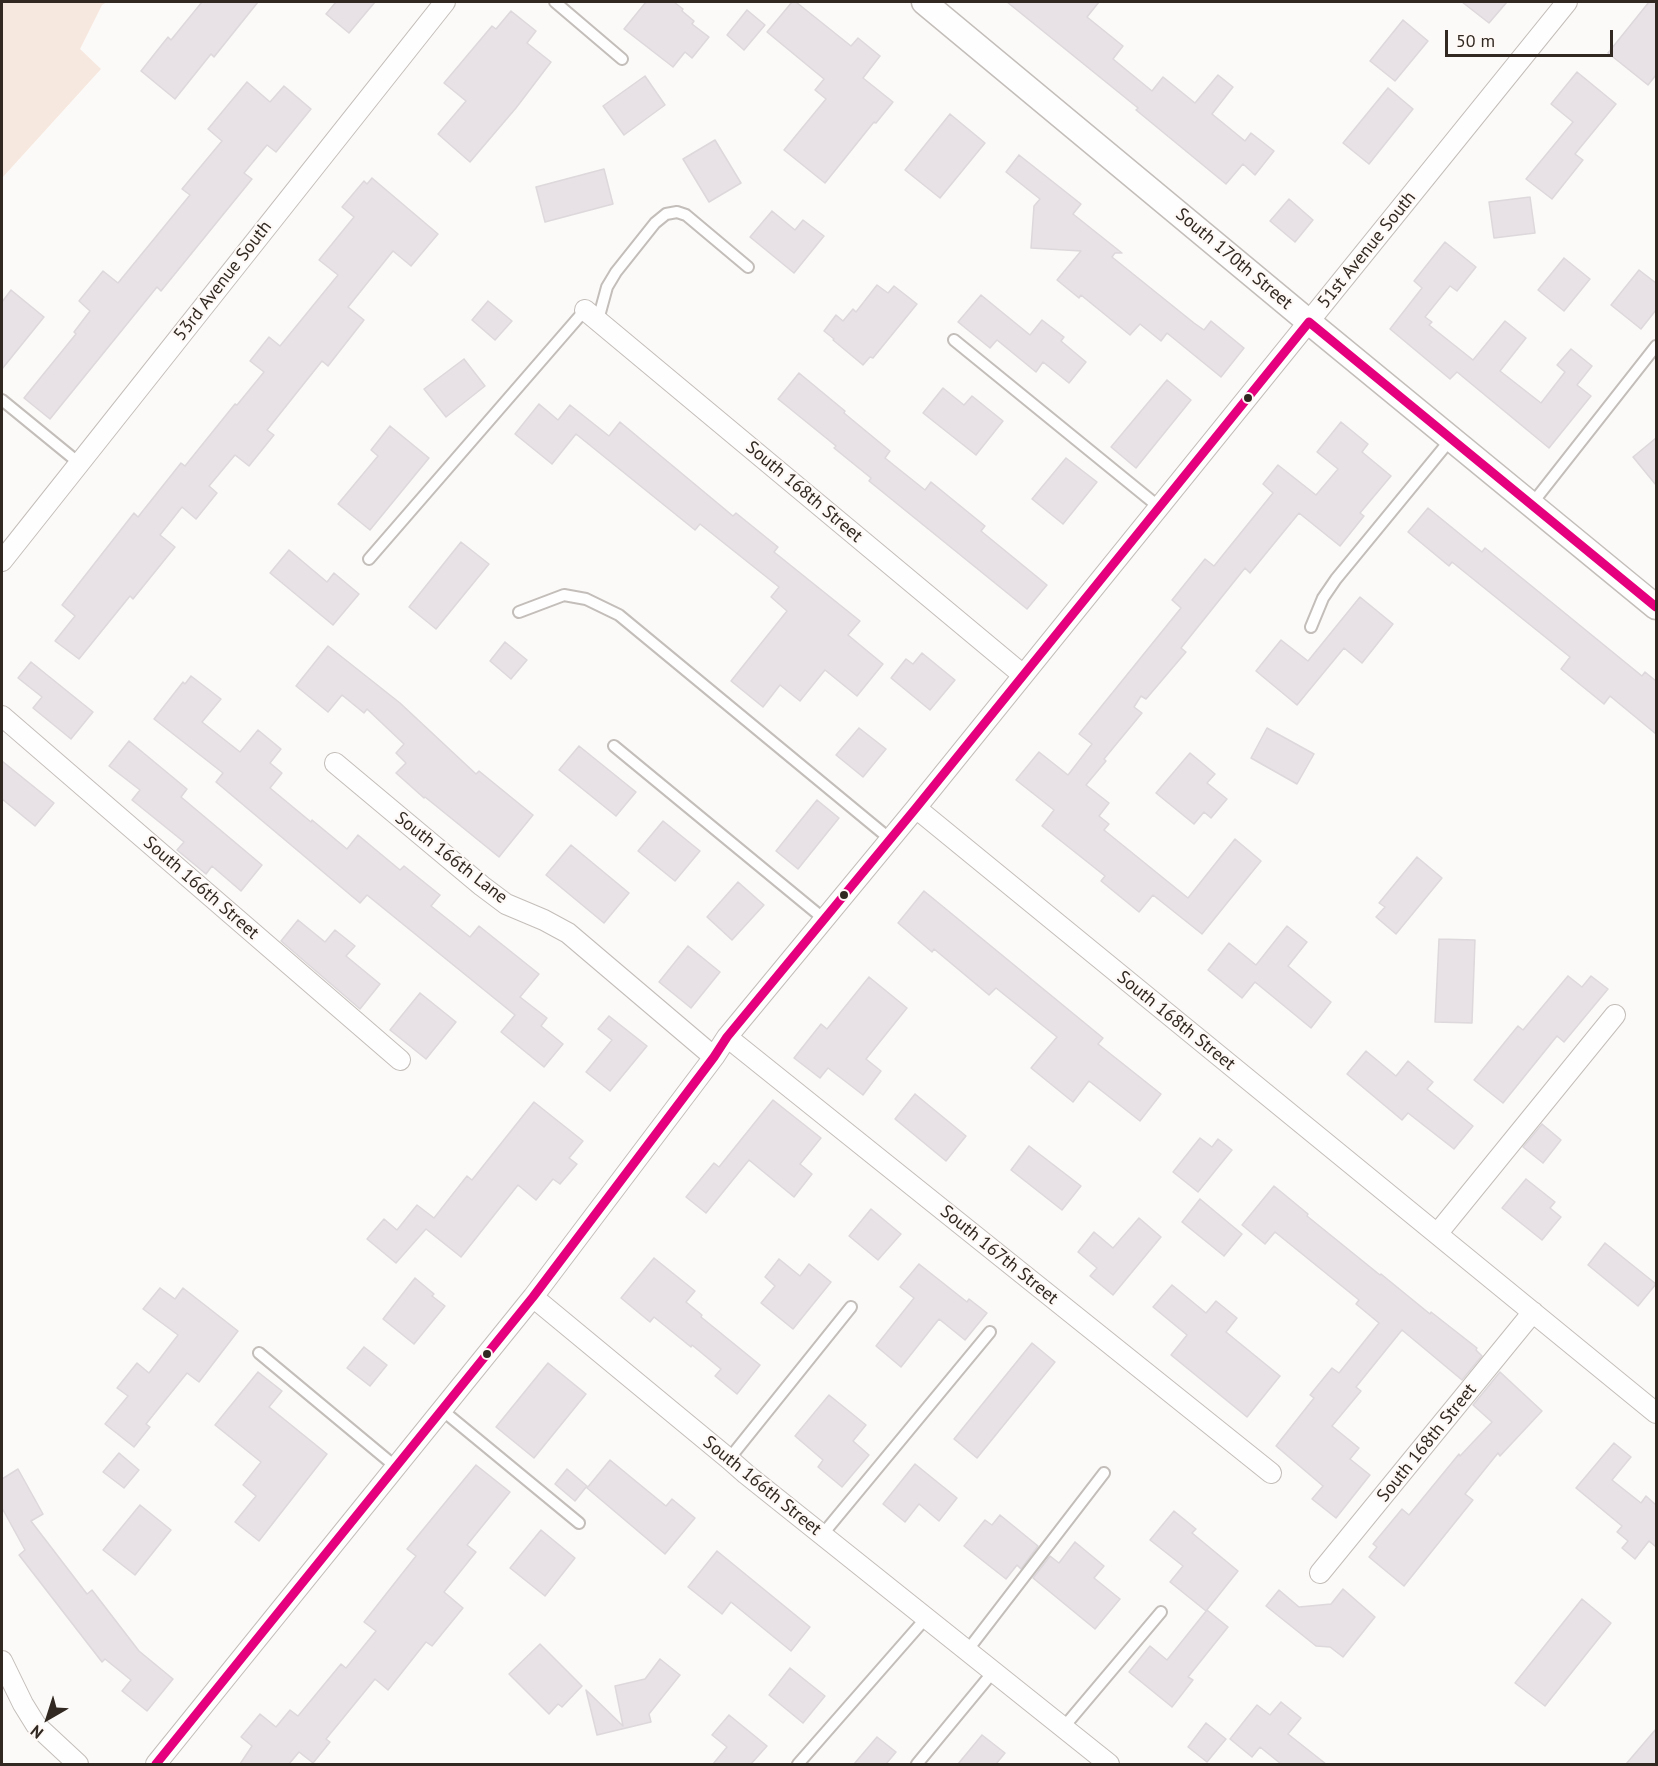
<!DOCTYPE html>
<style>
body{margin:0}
#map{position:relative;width:1658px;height:1766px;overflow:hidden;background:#fcfaf8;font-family:"PT Sans",sans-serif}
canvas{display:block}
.frame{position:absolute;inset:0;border:3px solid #312821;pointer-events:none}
.north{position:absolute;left:18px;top:1688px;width:60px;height:60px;-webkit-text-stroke:4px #fef9f6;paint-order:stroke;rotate:219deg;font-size:16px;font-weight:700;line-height:24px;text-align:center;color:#312821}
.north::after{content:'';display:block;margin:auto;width:21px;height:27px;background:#312821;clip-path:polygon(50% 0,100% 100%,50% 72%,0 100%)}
.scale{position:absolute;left:1445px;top:30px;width:168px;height:27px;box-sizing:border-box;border:3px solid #312821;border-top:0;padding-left:8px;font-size:18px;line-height:21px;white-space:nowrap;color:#312821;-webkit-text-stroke:4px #fef9f6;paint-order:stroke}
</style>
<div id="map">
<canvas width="1658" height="1766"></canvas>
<div class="frame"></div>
<div class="north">N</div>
<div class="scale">50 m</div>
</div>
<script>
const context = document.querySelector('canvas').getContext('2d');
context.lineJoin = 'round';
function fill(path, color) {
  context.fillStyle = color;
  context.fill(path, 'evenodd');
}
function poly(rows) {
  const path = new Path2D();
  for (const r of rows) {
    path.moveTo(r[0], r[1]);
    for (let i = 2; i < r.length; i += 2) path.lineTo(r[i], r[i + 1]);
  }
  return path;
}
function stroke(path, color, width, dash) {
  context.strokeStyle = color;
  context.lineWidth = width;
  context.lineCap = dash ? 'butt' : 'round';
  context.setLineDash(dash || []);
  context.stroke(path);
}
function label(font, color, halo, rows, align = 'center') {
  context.font = font + ' "PT Sans",sans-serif';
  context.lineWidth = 4.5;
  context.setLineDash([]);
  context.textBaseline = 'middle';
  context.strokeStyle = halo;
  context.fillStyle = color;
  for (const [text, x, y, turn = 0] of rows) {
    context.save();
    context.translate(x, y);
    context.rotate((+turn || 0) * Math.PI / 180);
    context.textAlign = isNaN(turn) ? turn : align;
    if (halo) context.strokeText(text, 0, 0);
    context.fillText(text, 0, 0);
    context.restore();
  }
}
fill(poly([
 [2,2,107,2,102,5,80,49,101,69,2,178]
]), '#f6e8de');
const building = poly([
 [202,2,258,2,214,57,211,54,175,99,141,71,168,37,171,40,202,2],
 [336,2,375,2,349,33,326,14,336,2],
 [646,2,674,2,683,9,682,11,694,21,692,24,709,37,692,58,685,52,673,67,624,29,646,2],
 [792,2,796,2,851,46,858,38,880,56,863,78,893,102,876,123,874,122,825,183,784,150,826,99,815,90,824,79,767,32,792,2],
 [1007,2,1099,2,1087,17,1123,46,1113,59,1152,91,1163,77,1195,103,1218,75,1233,87,1212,114,1245,141,1251,133,1274,151,1255,175,1243,164,1226,184,1136,110,1138,108,1007,2],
 [1462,2,1507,2,1489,23,1462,2],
 [1649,2,1656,2,1656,75,1648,85,1608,53,1649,2],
 [747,10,765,25,744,50,727,35,747,10],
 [511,11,536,31,527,43,551,62,516,108,470,162,438,134,466,101,444,83,492,26,496,29,511,11],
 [1403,20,1428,41,1395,81,1370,61,1403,20],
 [1577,72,1616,104,1575,154,1583,160,1552,199,1526,179,1573,122,1551,104,1577,72],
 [645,76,665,105,624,135,603,106,645,76],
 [247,82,270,102,284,86,311,109,276,152,267,145,244,173,252,179,161,291,157,287,50,419,24,398,76,334,74,332,90,311,79,301,103,271,118,283,190,195,182,189,222,141,208,129,247,82],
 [1388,88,1413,109,1369,164,1343,143,1388,88],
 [950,114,985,143,940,198,905,170,950,114],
 [715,140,741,183,709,202,683,159,715,140],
 [1019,155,1081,204,1073,214,1122,253,1115,253,1112,257,1194,323,1204,330,1211,321,1244,348,1221,377,1167,333,1161,341,1140,324,1130,335,1081,295,1079,298,1057,280,1081,251,1031,248,1034,206,1040,199,1006,172,1019,155],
 [604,169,613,204,545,222,536,187,604,169],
 [372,178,438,234,411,266,393,251,348,307,364,320,328,366,322,361,267,430,274,435,249,466,235,455,209,486,217,493,196,519,182,507,160,535,175,547,133,599,130,596,79,659,55,641,75,616,62,605,134,513,138,517,181,463,185,466,235,404,237,405,264,372,250,361,269,337,280,346,338,275,319,260,354,217,342,207,364,181,367,184,372,178],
 [1530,197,1535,233,1494,238,1489,202,1530,197],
 [1289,199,1313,220,1295,242,1270,221,1289,199],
 [772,211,795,230,803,220,824,236,794,273,750,237,772,211],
 [1445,242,1476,267,1457,291,1450,286,1425,317,1432,322,1429,325,1473,360,1505,321,1526,338,1500,371,1541,403,1565,372,1557,365,1571,349,1592,366,1577,385,1591,396,1549,448,1457,372,1450,379,1390,329,1422,288,1414,281,1445,242],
 [1564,258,1590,279,1564,311,1538,290,1564,258],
 [1639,270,1656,283,1656,310,1641,329,1611,305,1639,270],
 [877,285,888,293,894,286,917,304,873,358,870,357,863,365,833,340,834,339,824,331,836,315,843,321,853,309,856,312,877,285],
 [11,290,44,317,2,369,2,302,11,290],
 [981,295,1030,335,1042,320,1064,337,1061,341,1086,362,1069,383,1043,362,1036,372,997,340,990,348,958,322,981,295],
 [488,301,512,321,495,340,472,320,488,301],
 [464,359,485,386,446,417,424,389,464,359],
 [799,373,845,411,844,413,890,451,885,458,925,490,931,482,985,526,981,531,1047,585,1027,609,869,481,871,478,834,448,836,446,778,399,799,373],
 [1167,380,1191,400,1136,468,1111,447,1167,380],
 [943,388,964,405,972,396,1003,421,976,455,923,413,943,388],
 [539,404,558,420,570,405,609,436,620,422,733,516,736,513,778,547,774,552,860,621,848,635,883,664,857,696,825,670,800,701,780,685,763,707,731,681,787,611,771,597,779,587,700,524,695,530,576,434,552,464,515,434,539,404],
 [1341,422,1368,444,1362,452,1391,476,1360,513,1364,516,1340,546,1299,513,1250,573,1245,568,1181,648,1186,652,1146,699,1141,696,1134,707,1142,713,1104,759,1106,761,1086,785,1109,803,1099,816,1109,824,1104,830,1188,898,1235,839,1261,861,1202,934,1153,895,1139,912,1101,881,1105,876,1042,826,1054,810,1016,780,1039,752,1068,775,1092,744,1079,734,1181,608,1172,600,1205,559,1214,566,1273,493,1263,484,1278,465,1316,495,1338,469,1317,452,1341,422],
 [390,426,429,458,370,530,338,504,378,456,371,450,390,426],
 [1656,438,1656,485,1633,457,1656,438],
 [1066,458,1097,482,1063,524,1032,499,1066,458],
 [1428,508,1482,552,1485,548,1642,676,1645,672,1656,681,1656,734,1610,696,1604,704,1561,669,1570,657,1452,562,1449,566,1408,532,1428,508],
 [461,542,489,564,436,629,409,607,461,542],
 [289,550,327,582,334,573,359,594,333,625,270,573,289,550],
 [1360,597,1393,624,1362,663,1344,648,1297,705,1256,671,1281,640,1308,661,1360,597],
 [505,642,527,660,511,679,490,661,505,642],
 [328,646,400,703,476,774,479,771,533,815,499,857,425,797,424,798,396,773,406,763,396,753,404,744,367,709,364,713,342,695,328,712,296,686,328,646],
 [922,653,955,680,930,710,891,678,906,659,913,664,922,653],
 [31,662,93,712,71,739,33,708,42,697,18,678,31,662],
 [191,676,221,699,202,722,240,752,258,730,281,749,270,763,282,773,270,788,311,822,312,820,347,849,358,835,400,870,404,866,440,895,431,906,470,937,479,926,539,974,520,997,547,1018,541,1026,563,1044,544,1067,501,1032,515,1015,367,895,360,903,216,782,223,773,154,719,183,682,185,684,191,676],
 [859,728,886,749,863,777,836,755,859,728],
 [1267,728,1314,754,1297,784,1251,758,1267,728],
 [129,741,187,789,181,797,262,865,241,891,212,866,206,874,177,850,184,842,132,800,140,790,109,766,129,741],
 [579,746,636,792,616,816,559,770,579,746],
 [1190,753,1215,774,1207,783,1227,799,1211,818,1204,812,1194,824,1156,793,1190,753],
 [2,761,54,803,35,826,2,799,2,761],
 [817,800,839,818,798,869,776,851,817,800],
 [663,821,700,851,675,881,638,851,663,821],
 [571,845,629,893,604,923,546,875,571,845],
 [1417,857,1442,878,1396,934,1376,917,1385,907,1379,903,1417,857],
 [738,882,764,905,732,940,707,917,738,882],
 [924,891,1103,1038,1098,1044,1161,1094,1140,1121,1089,1081,1073,1102,1031,1068,1057,1037,996,988,989,995,934,949,932,952,898,923,924,891],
 [298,920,325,942,335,930,355,946,346,956,380,984,360,1009,281,941,298,920],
 [1287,926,1307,942,1288,966,1331,1002,1311,1028,1255,982,1242,998,1208,970,1229,943,1256,965,1287,926],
 [1439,939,1475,940,1472,1023,1435,1022,1439,939],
 [688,946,720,972,691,1008,659,982,688,946],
 [1568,976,1582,987,1591,976,1608,989,1564,1042,1557,1036,1503,1103,1474,1080,1518,1026,1523,1030,1568,976],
 [869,977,907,1008,866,1059,881,1071,863,1095,828,1068,820,1078,794,1058,821,1024,827,1029,869,977],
 [420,993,456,1022,426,1059,390,1030,420,993],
 [609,1016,647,1046,610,1091,586,1072,612,1040,598,1029,609,1016],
 [1366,1051,1396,1076,1408,1061,1433,1082,1427,1089,1473,1126,1454,1149,1408,1113,1402,1120,1347,1074,1366,1051],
 [915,1094,966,1136,946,1161,895,1119,915,1094],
 [773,1100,821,1138,800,1164,812,1174,794,1197,749,1160,706,1213,686,1197,714,1163,719,1167,773,1100],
 [534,1102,583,1141,569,1158,577,1164,560,1184,553,1179,536,1200,518,1185,461,1257,426,1229,396,1263,367,1239,384,1219,397,1230,417,1205,434,1218,467,1176,472,1180,534,1102],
 [1542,1124,1561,1140,1543,1163,1523,1147,1542,1124],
 [1200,1138,1212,1147,1218,1139,1232,1150,1198,1192,1173,1172,1200,1138],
 [1029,1146,1081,1186,1062,1210,1011,1170,1029,1146],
 [1526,1179,1555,1202,1550,1208,1561,1217,1542,1240,1502,1208,1526,1179],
 [1274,1186,1308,1214,1307,1216,1380,1275,1381,1274,1430,1314,1431,1312,1477,1348,1476,1350,1482,1356,1462,1380,1402,1330,1356,1387,1361,1391,1332,1426,1359,1448,1350,1459,1370,1475,1336,1518,1312,1499,1323,1486,1276,1446,1314,1398,1310,1395,1332,1368,1339,1373,1379,1323,1356,1304,1359,1300,1275,1232,1265,1244,1242,1225,1274,1186],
 [1200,1199,1242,1234,1224,1256,1182,1222,1200,1199],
 [871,1209,901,1234,878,1260,849,1236,871,1209],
 [1139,1218,1161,1237,1113,1295,1090,1276,1097,1268,1078,1252,1094,1232,1113,1248,1139,1218],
 [1605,1243,1656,1284,1638,1306,1588,1265,1605,1243],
 [654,1258,695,1291,686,1302,702,1315,701,1317,760,1365,737,1394,715,1376,721,1369,692,1345,691,1347,654,1317,650,1322,621,1298,654,1258],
 [779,1259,800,1276,809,1264,831,1282,793,1329,761,1303,775,1286,765,1277,779,1259],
 [919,1264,967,1302,969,1299,987,1313,965,1340,939,1319,901,1367,876,1346,914,1298,900,1287,919,1264],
 [415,1278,434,1294,432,1296,445,1306,414,1344,383,1319,415,1278],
 [1172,1285,1206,1313,1216,1301,1237,1318,1226,1332,1280,1376,1247,1417,1171,1355,1187,1335,1153,1307,1172,1285],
 [160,1288,175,1299,183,1288,238,1331,199,1382,187,1373,146,1424,150,1427,134,1447,105,1424,128,1396,117,1388,137,1363,149,1373,178,1335,143,1309,160,1288],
 [1032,1343,1055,1362,977,1458,954,1439,1032,1343],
 [364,1347,387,1365,370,1386,347,1368,364,1347],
 [548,1363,586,1394,534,1458,496,1427,548,1363],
 [258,1372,282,1391,269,1407,327,1454,259,1541,235,1522,256,1496,243,1485,261,1462,215,1425,258,1372],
 [1500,1372,1542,1411,1500,1456,1498,1453,1465,1494,1473,1500,1404,1586,1369,1557,1377,1547,1373,1544,1402,1509,1409,1515,1459,1454,1460,1456,1492,1422,1473,1405,1500,1372],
 [829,1395,866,1425,853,1441,869,1455,842,1487,818,1467,823,1460,795,1436,829,1395],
 [1614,1443,1631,1457,1612,1480,1641,1503,1646,1496,1656,1505,1656,1547,1649,1541,1635,1559,1622,1548,1628,1541,1617,1532,1622,1526,1576,1488,1614,1443],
 [119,1453,139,1470,124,1488,103,1472,119,1453],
 [610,1460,666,1506,672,1499,695,1518,665,1554,587,1488,610,1460],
 [915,1464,957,1498,939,1521,919,1504,905,1522,883,1504,915,1464],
 [476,1465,510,1492,467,1545,476,1552,444,1592,463,1608,432,1646,426,1642,388,1690,375,1679,326,1739,330,1742,313,1763,299,1752,289,1764,240,1764,252,1746,241,1737,260,1714,276,1727,290,1710,298,1716,341,1664,346,1668,376,1631,364,1622,416,1556,407,1549,476,1465],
 [18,1469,43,1514,31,1521,87,1594,92,1590,139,1651,173,1679,147,1711,122,1691,131,1680,105,1659,102,1662,19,1555,25,1550,2,1508,2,1479,18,1469],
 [567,1469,587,1486,575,1501,555,1484,567,1469],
 [140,1505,171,1530,135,1575,103,1550,140,1505],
 [1174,1511,1196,1529,1192,1533,1238,1571,1206,1611,1170,1582,1183,1566,1150,1540,1174,1511],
 [1000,1515,1038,1546,1021,1569,1017,1565,1006,1579,964,1546,985,1520,992,1525,1000,1515],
 [541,1530,575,1558,545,1596,510,1568,541,1530],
 [1075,1542,1104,1566,1094,1578,1120,1599,1095,1629,1033,1578,1050,1556,1059,1563,1075,1542],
 [717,1551,810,1627,791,1651,731,1602,722,1614,688,1587,717,1551],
 [1343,1589,1375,1617,1343,1657,1330,1647,1316,1646,1266,1606,1279,1590,1299,1607,1331,1604,1343,1589],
 [1582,1599,1611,1623,1545,1706,1515,1683,1582,1599],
 [1207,1610,1228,1627,1188,1677,1193,1680,1172,1707,1129,1672,1150,1646,1167,1660,1207,1610],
 [540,1644,582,1686,562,1707,558,1704,549,1714,509,1674,540,1644],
 [660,1659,680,1675,649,1714,651,1722,597,1735,586,1690,623,1726,615,1686,645,1679,660,1659],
 [790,1668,825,1696,803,1723,769,1695,790,1668],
 [1281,1702,1301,1718,1288,1734,1326,1764,1281,1764,1260,1747,1252,1757,1230,1739,1257,1705,1270,1715,1281,1702],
 [729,1715,767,1746,751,1764,713,1764,727,1747,712,1735,729,1715],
 [1206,1723,1226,1739,1207,1762,1188,1747,1206,1723],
 [1656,1729,1656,1764,1626,1764,1656,1729],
 [982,1735,1005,1753,996,1764,958,1764,982,1735],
 [877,1737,896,1752,886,1764,854,1764,877,1737]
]);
fill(building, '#e8e1e6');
stroke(building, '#ddd8db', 1.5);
const service = poly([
 [555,2,622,59],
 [598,320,607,287,616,272,655,223,666,214,677,212,686,215,748,267],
 [954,340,1159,507],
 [2,400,79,463],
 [1531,505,1656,346],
 [369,559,585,310],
 [519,612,564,595,586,599,619,615,890,839],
 [1311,627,1323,598,1336,579,1451,439],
 [614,746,824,919],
 [259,1353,396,1467],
 [442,1410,579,1523],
 [729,1459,851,1307],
 [822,1535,990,1332],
 [967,1651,1104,1473],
 [1063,1728,1161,1612],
 [798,1764,926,1618],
 [917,1764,993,1672]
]);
const minor = poly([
 [585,310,1023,675],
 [2,561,445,2],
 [2,716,400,1060],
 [335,763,482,886,506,904,544,920,568,933,714,1057],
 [916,808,1656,1413],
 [727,1037,1271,1473],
 [1437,1234,1615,1015],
 [533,1297,729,1459,746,1474,1109,1764],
 [1320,1573,1533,1312],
 [2,1661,23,1704,36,1725,78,1764],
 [156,1764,533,1297,714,1057,727,1037,916,808,1567,2]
]);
const tertiary = poly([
 [924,2,1309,322,1656,607]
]);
stroke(service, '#c3beba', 14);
stroke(minor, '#c3beba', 22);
stroke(tertiary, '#c3beba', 27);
stroke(service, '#fffefe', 10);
stroke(minor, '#fffefe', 20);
stroke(tertiary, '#fffefe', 24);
stroke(poly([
 [156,1764,533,1297,714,1057,727,1037,916,808,1309,322,1656,607]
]), '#e5007d', 9);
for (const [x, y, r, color] of [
 [1248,398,5,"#312821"],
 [844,895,5,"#312821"],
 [487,1354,5,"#312821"]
]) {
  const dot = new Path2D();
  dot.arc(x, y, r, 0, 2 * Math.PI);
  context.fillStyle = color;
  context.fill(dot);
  stroke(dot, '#fef9f6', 2);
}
label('18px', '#312821', '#fef9f6', [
 ["51st Avenue South",1367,250,-51],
 ["South 170th Street",1234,259,40],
 ["53rd Avenue South",223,281,-52],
 ["South 168th Street",804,492,40],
 ["South 166th Lane",451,858,38],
 ["South 166th Street",201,888,41],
 ["South 168th Street",1176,1021,39],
 ["South 167th Street",999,1255,39],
 ["South 168th Street",1427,1443,-51],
 ["South 166th Street",762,1486,39]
]);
</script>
